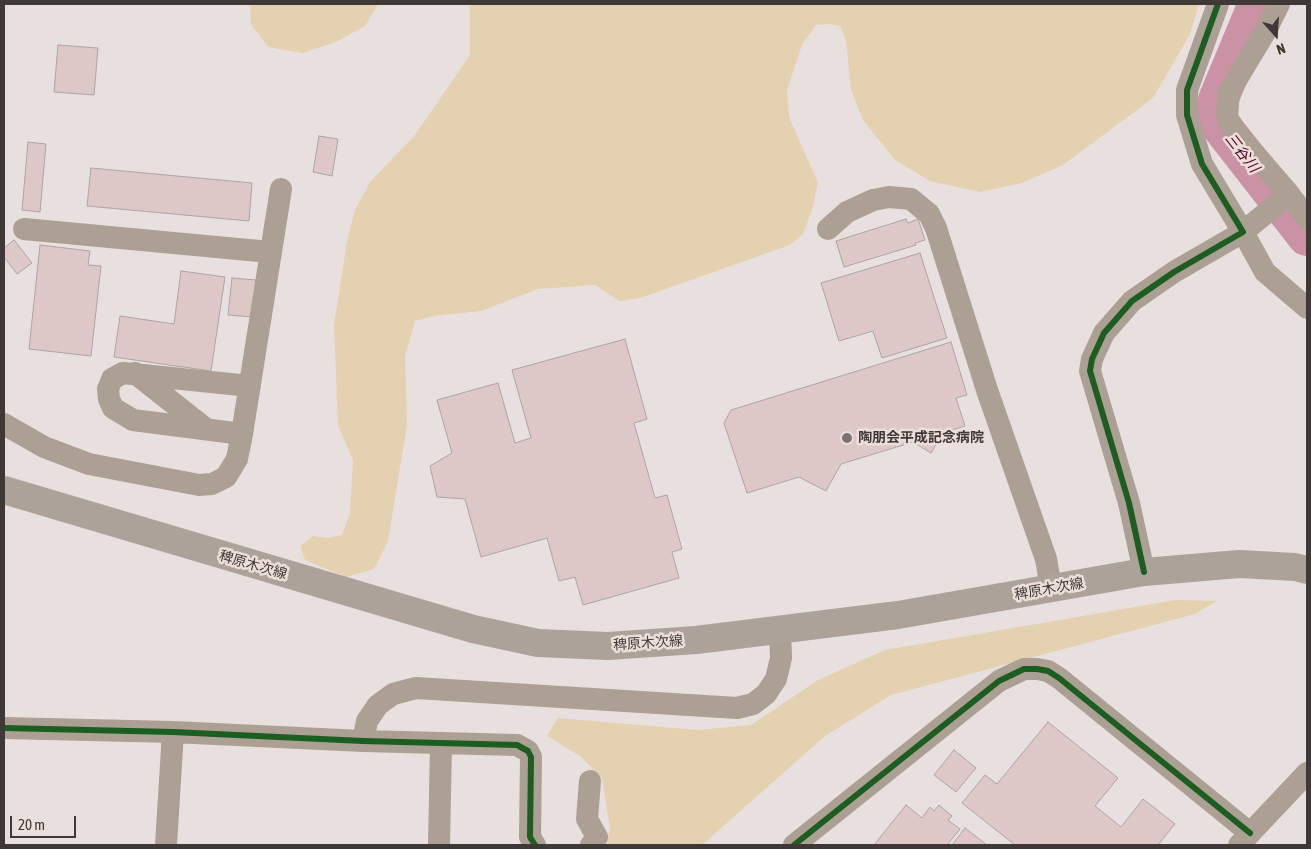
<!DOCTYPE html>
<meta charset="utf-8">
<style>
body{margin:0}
#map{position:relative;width:1311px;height:849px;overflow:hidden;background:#e8e0de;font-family:"Asap Condensed",sans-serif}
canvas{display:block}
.frame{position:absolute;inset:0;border:5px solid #3e3936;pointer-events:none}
.north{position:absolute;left:1251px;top:10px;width:50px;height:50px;-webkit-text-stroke:4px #edded9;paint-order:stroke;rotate:161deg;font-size:14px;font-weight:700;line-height:20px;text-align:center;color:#3e3936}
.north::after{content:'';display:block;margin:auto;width:18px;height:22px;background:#3e3936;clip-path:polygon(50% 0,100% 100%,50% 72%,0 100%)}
.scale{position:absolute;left:10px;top:816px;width:66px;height:22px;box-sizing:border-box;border:2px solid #3e3936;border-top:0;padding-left:6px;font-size:15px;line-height:18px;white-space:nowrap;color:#3e3936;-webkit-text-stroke:4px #edded9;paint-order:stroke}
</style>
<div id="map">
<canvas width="1311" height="849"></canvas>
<div class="frame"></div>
<div class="north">N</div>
<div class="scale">20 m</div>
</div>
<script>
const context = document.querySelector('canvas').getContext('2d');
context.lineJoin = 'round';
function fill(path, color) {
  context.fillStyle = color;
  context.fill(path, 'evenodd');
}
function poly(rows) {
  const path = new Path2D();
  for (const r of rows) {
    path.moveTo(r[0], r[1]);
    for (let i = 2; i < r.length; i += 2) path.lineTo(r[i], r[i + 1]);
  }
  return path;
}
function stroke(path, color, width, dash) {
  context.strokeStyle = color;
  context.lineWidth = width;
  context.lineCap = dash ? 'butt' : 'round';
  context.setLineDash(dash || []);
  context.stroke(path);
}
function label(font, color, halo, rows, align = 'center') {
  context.font = font + ' "Asap Condensed","Noto Sans JP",sans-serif';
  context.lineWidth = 5;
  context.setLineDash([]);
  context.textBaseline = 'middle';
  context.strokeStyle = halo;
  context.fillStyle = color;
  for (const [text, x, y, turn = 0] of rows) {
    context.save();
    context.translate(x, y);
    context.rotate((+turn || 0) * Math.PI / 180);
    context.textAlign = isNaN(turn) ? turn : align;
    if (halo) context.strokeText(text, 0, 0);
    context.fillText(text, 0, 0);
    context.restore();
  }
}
fill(poly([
 [250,4,378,4,365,26,336,42,302,53,268,47,251,24],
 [470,4,1199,4,1190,34,1153,98,1063,165,1022,183,980,192,930,181,895,160,863,120,851,90,846,40,840,26,829,24,816,25,802,45,787,90,789,117,818,183,812,210,803,234,790,245,640,298,619,301,595,285,538,289,481,311,432,316,415,321,405,356,407,425,388,541,374,569,346,577,305,560,300,546,313,536,328,538,342,535,350,513,353,460,338,425,334,325,347,241,355,210,370,182,415,135,470,55],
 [1176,600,1217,601,1195,614,891,695,825,736,702,845,607,845,610,828,602,778,580,756,547,736,558,718,697,730,751,725,818,680,885,650]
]), '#e3d1af');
stroke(poly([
 [1258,4,1218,100,1218,122,1307,236]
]), '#cb92a5', 40);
const building = poly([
 [58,45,98,48,94,95,54,92,58,45],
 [319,136,338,139,332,176,313,172,319,136],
 [28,142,46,144,40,212,22,210,28,142],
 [91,168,252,183,249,221,87,206,91,168],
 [906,219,908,223,918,219,925,240,915,243,916,245,844,267,836,241,906,219],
 [14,240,32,263,17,274,4,257,4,248,14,240],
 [40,245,90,251,88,265,101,266,91,356,29,349,40,245],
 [920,253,947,338,882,358,873,331,839,341,821,283,920,253],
 [181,271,225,277,211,371,114,357,120,316,174,324,181,271],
 [232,278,256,280,252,317,228,315,232,278],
 [625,339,647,419,634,423,655,498,667,495,682,549,672,552,679,578,583,605,575,577,559,581,547,538,481,557,465,499,437,497,430,466,452,453,437,400,498,383,515,443,531,438,512,370,625,339],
 [951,342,967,395,956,398,965,426,943,433,931,453,913,442,841,464,826,491,799,477,747,493,724,423,731,410,951,342],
 [1048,722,1118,778,1095,806,1121,827,1143,799,1175,824,1158,845,1015,845,962,803,985,775,997,784,1048,722],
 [954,750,976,768,956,792,934,775,954,750],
 [906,805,922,818,930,807,934,811,939,805,952,816,948,820,960,829,947,845,874,845,906,805],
 [965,828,987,845,952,845,965,828]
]);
fill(building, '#ddc8c7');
stroke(building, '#aaa4a3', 1);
stroke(poly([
 [1279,4,1265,32,1229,92,1227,117,1234,130,1289,194],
 [1307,218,1289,194,1243,232,1265,272,1307,308],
 [24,229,270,252],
 [828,229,847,212,873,200,889,197,911,199,929,214,936,228,987,390,1046,559,1051,588],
 [135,373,206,429],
 [4,424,44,447,89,464,199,485,212,484,226,477,237,459,242,434,281,189],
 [242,434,133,420,113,408,109,399,108,389,112,379,123,373,250,386],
 [1144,572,1129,503,1090,371,1092,359,1104,333,1132,301,1174,272,1243,232,1202,164,1187,115,1187,90,1218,4],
 [4,728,173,732,363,741,517,745,528,751,531,757,530,837,535,845],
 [363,741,367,721,378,705,393,694,416,688,737,708,753,704,766,694,776,679,781,658,780,629],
 [590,781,587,819,597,837,591,845],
 [166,845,173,732],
 [439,845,441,744],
 [794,845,999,681,1024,669,1037,669,1048,671,1059,678,1250,833],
 [1239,845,1307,773]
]), '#ac9f94', 22);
stroke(poly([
 [4,490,473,629,538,643,608,646,696,640,898,615,1144,572,1239,564,1295,567,1307,570]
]), '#aca299', 28);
stroke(poly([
 [1144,572,1129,503,1090,371,1092,359,1104,333,1132,301,1174,272,1243,232,1202,164,1187,115,1187,90,1218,4],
 [4,728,173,732,363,741,517,745,528,751,531,757,530,837,535,845],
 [794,845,999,681,1024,669,1037,669,1048,671,1059,678,1250,833]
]), '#1b5e20', 6);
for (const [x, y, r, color] of [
 [847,438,6,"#7a7371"]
]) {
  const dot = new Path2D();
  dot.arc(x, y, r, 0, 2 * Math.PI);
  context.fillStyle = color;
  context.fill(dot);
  stroke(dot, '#edded9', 2);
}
label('bold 14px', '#3e3936', '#edded9', [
 ["陶朋会平成記念病院",858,438]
], 'left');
label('14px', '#3e3936', '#edded9', [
 ["稗原木次線",253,565,16],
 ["稗原木次線",1049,589,-10],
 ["稗原木次線",648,643,-4]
]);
label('italic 15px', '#4f052a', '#edded9', [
 ["三谷川",1242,153,52]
]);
</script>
